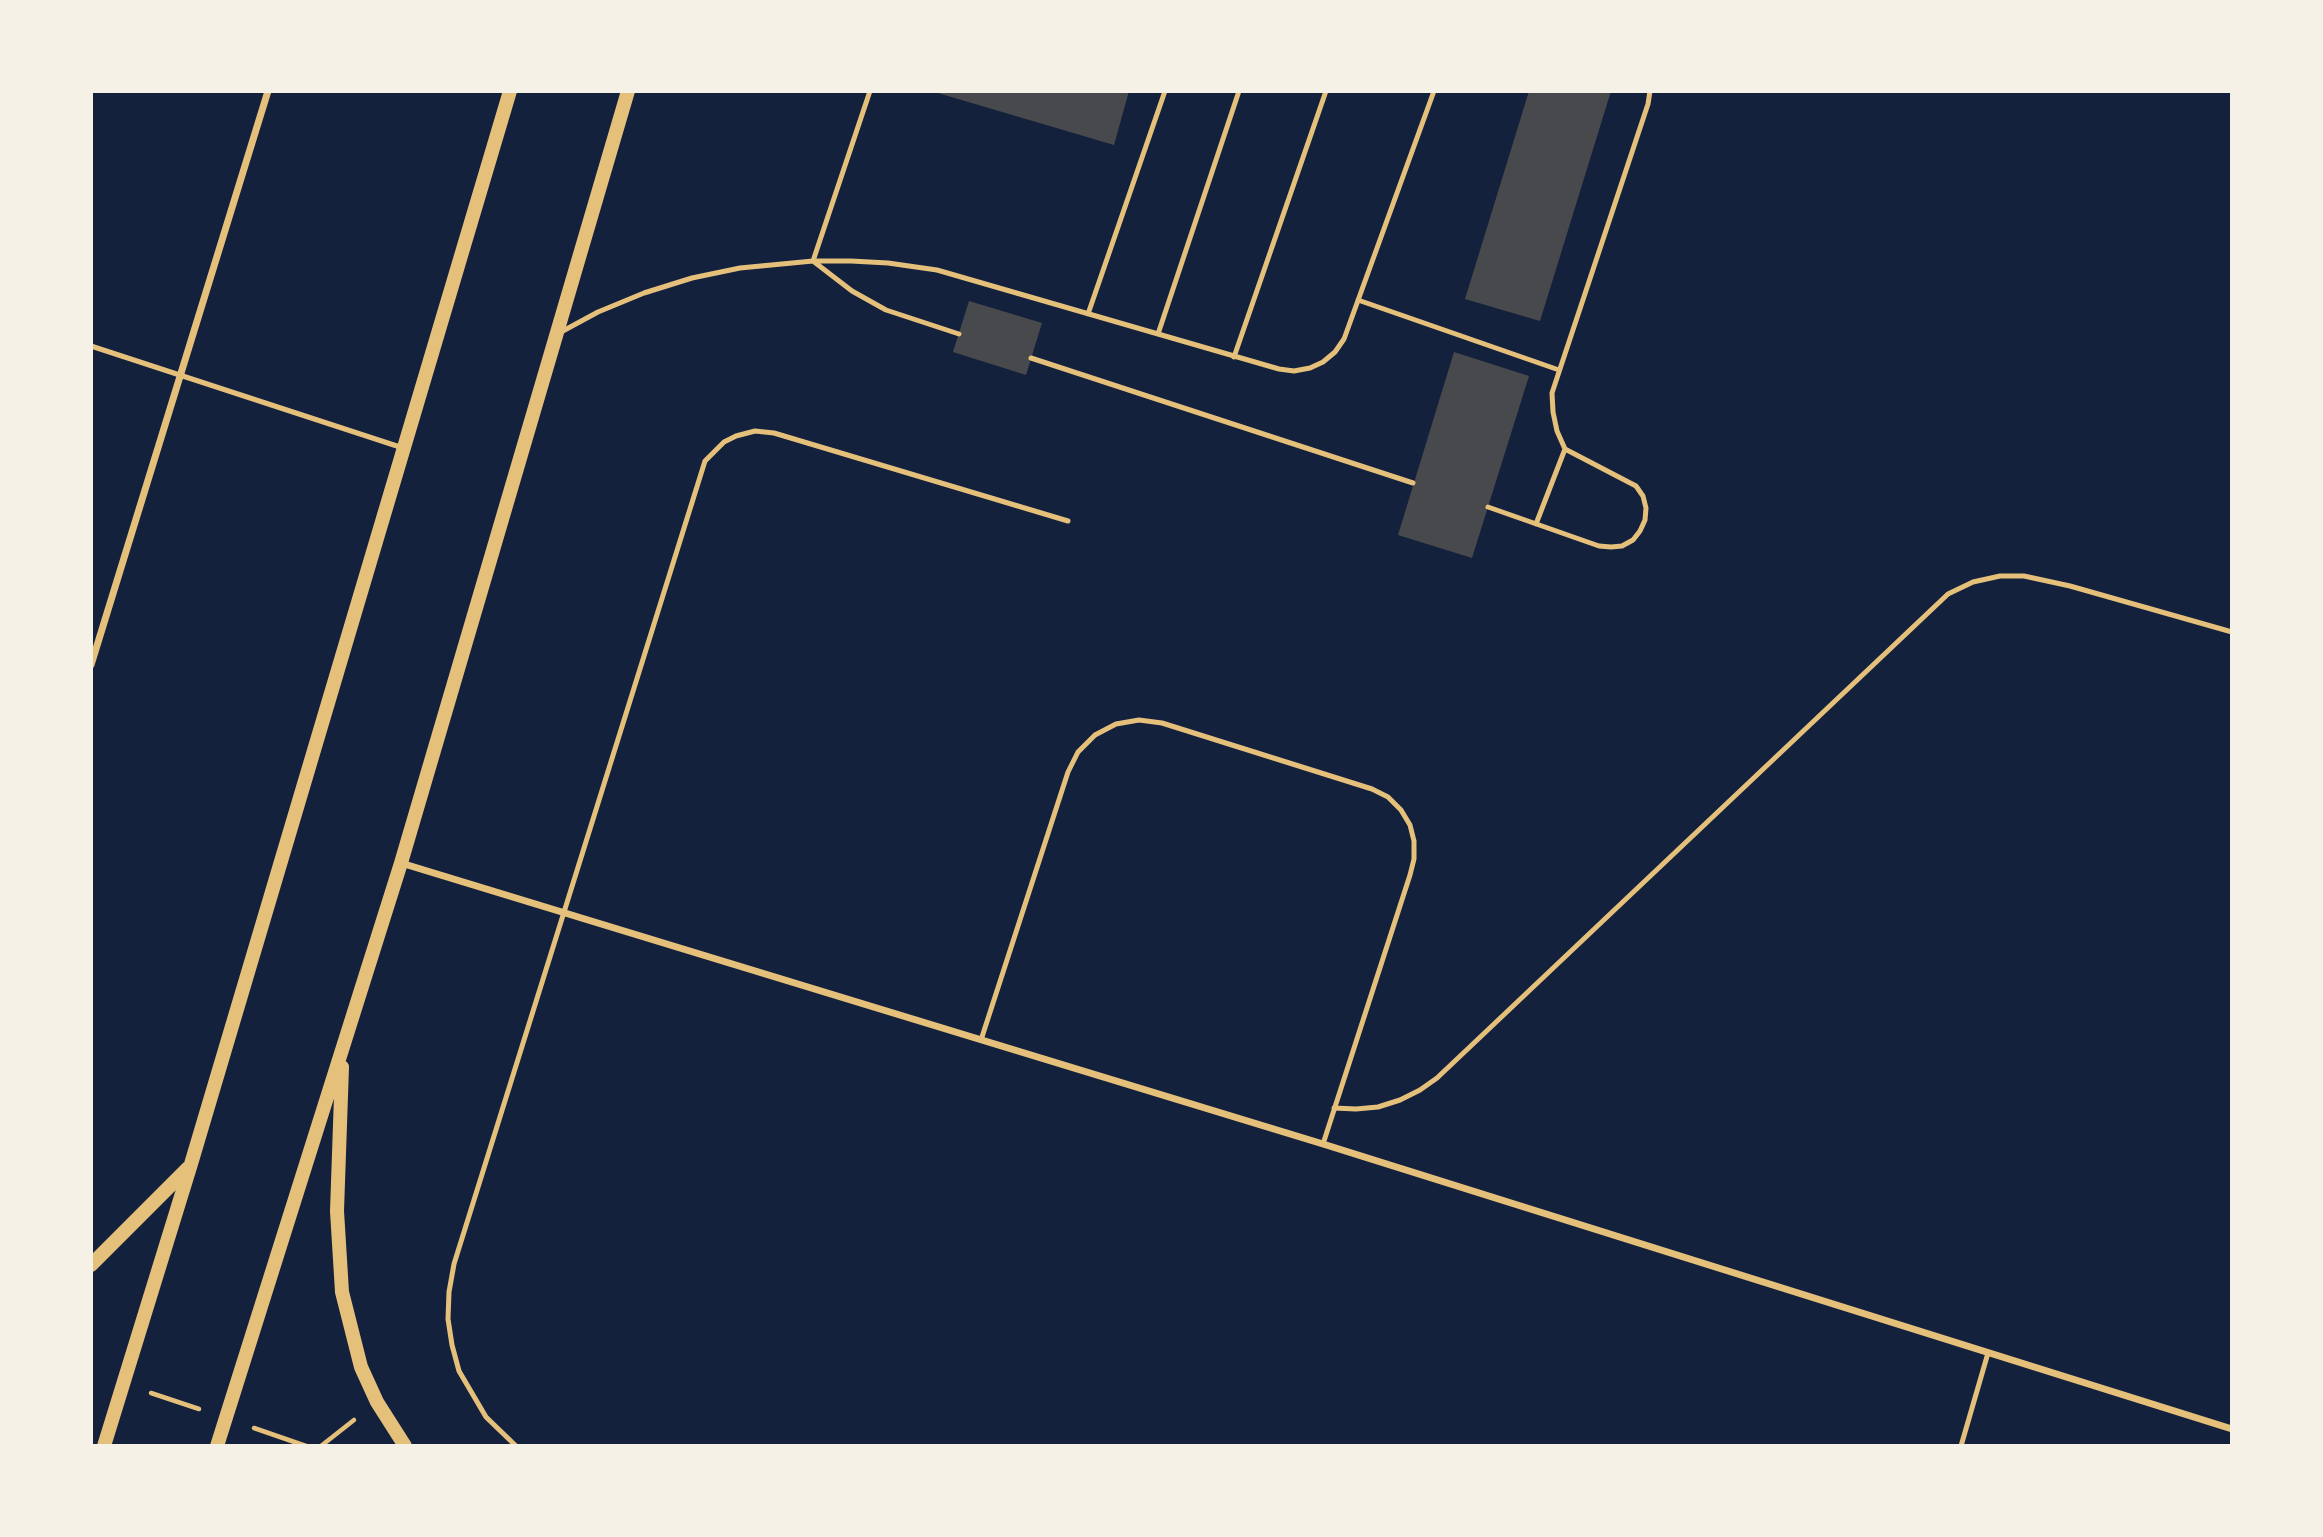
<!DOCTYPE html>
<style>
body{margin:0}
#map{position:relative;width:2323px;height:1537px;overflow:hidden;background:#14213d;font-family:"Nunito Sans",sans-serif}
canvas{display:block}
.frame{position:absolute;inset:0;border:93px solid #f6f1e7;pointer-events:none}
</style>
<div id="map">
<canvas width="2323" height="1537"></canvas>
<div class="frame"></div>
</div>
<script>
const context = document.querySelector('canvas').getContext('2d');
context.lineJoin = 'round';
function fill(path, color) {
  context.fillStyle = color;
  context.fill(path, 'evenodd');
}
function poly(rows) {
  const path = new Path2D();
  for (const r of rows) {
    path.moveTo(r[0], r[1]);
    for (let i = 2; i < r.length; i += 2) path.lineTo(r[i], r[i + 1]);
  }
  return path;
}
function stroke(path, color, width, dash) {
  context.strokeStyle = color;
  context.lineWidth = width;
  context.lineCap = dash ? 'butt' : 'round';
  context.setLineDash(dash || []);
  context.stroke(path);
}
fill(poly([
 [931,91,1129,91,1114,145],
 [1529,91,1611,91,1540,321,1465,299],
 [969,301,1042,323,1026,375,953,352],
 [1454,352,1529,376,1472,558,1398,535]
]), '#48494c');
stroke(poly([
 [151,1393,199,1409],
 [254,1428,306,1446],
 [321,1446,354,1420]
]), '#e5c07b', 4.5);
stroke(poly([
 [870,91,813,261,852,291,886,310,959,334],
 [1358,300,1559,370],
 [1088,314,1165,91],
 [561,332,598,312,644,293,692,278,740,268,813,261,851,261,888,263,937,270,1279,369,1294,371,1310,368,1323,362,1335,352,1344,339,1434,91],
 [1158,334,1239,91],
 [91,346,403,448],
 [1234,357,1326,91],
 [1031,358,1413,483],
 [1488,507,1599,546,1611,547,1622,546,1633,540,1640,531,1645,520,1646,508,1643,496,1636,486,1565,449,1557,431,1553,412,1552,393,1648,104,1650,91],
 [1536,524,1565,449],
 [981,1040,1068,772,1078,752,1095,735,1116,724,1139,720,1162,723,1372,789,1388,797,1401,810,1410,825,1414,841,1414,859,1410,875,1323,1144],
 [1334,1108,1356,1109,1378,1107,1400,1100,1420,1090,1437,1078,1948,594,1973,582,2000,576,2024,576,2070,586,2232,632],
 [516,1446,486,1417,459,1371,452,1345,448,1319,449,1292,454,1264,705,461,724,442,736,436,755,431,774,433,1068,521],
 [1961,1446,1988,1353]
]), '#e5c07b', 5);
stroke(poly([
 [91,665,268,91],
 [401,863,1323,1144,2232,1429]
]), '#e5c07b', 7);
stroke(poly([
 [342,1067,337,1211,342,1292,361,1367,377,1402,405,1446],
 [91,1265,188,1168],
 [104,1446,191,1164,510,91],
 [217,1446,401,863,628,91]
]), '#e5c07b', 14);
</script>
